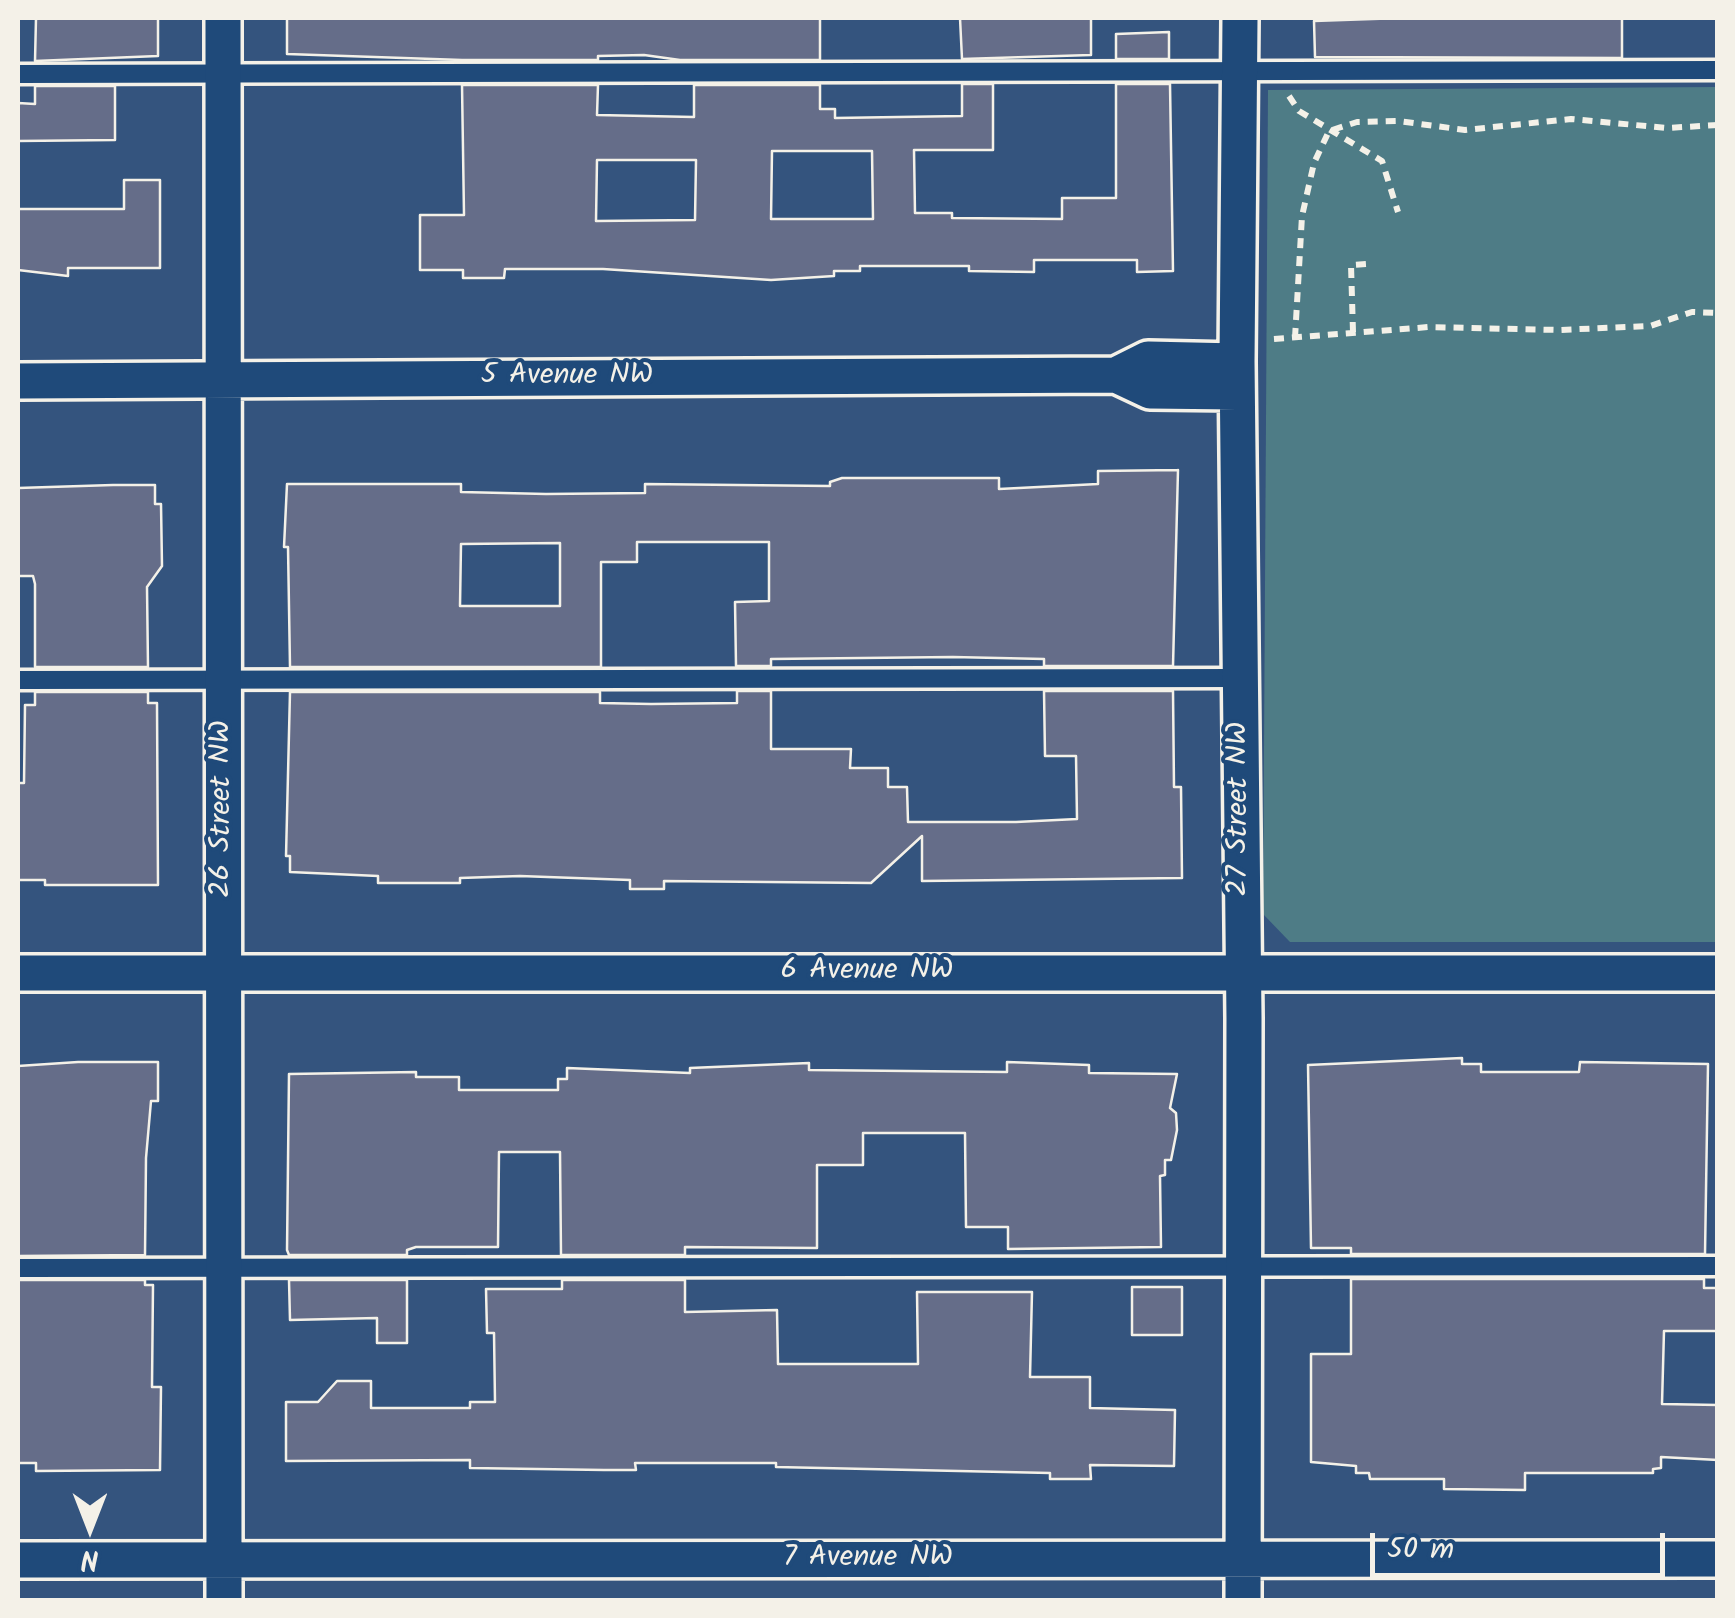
<!DOCTYPE html>
<style>
body{margin:0}
#map{position:relative;width:1735px;height:1618px;overflow:hidden;background:#34547e;font-family:Kalam,sans-serif}
canvas{display:block}
.frame{position:absolute;inset:0;border:20px solid #f4f1e8;pointer-events:none}
.north{position:absolute;left:40px;top:1478px;width:100px;height:100px;-webkit-text-stroke:8px #1f4a7a;paint-order:stroke;rotate:180deg;font-size:28px;font-weight:700;line-height:40px;text-align:center;color:#f4f1e8}
.north::after{content:'';display:block;margin:auto;width:35px;height:45px;background:#f4f1e8;clip-path:polygon(50% 0,100% 100%,50% 72%,0 100%)}
.scale{position:absolute;left:1370px;top:1533px;width:295px;height:45px;box-sizing:border-box;border:5px solid #f4f1e8;border-top:0;padding-left:12px;font-size:30px;line-height:35px;white-space:nowrap;color:#f4f1e8;-webkit-text-stroke:8px #1f4a7a;paint-order:stroke}
</style>
<div id="map">
<canvas width="1735" height="1618"></canvas>
<div class="frame"></div>
<div class="north">N</div>
<div class="scale">50 m</div>
</div>
<script>
const context = document.querySelector('canvas').getContext('2d');
context.lineJoin = 'round';
function fill(path, color) {
  context.fillStyle = color;
  context.fill(path, 'evenodd');
}
function poly(rows) {
  const path = new Path2D();
  for (const r of rows) {
    path.moveTo(r[0], r[1]);
    for (let i = 2; i < r.length; i += 2) path.lineTo(r[i], r[i + 1]);
  }
  return path;
}
function stroke(path, color, width, dash) {
  context.strokeStyle = color;
  context.lineWidth = width;
  context.lineCap = dash ? 'butt' : 'round';
  context.setLineDash(dash || []);
  context.stroke(path);
}
function label(font, color, halo, rows, align = 'center') {
  context.font = font + ' Kalam,sans-serif';
  context.lineWidth = 8;
  context.setLineDash([]);
  context.textBaseline = 'middle';
  context.strokeStyle = halo;
  context.fillStyle = color;
  for (const [text, x, y, turn = 0] of rows) {
    context.save();
    context.translate(x, y);
    context.rotate((+turn || 0) * Math.PI / 180);
    context.textAlign = isNaN(turn) ? turn : align;
    if (halo) context.strokeText(text, 0, 0);
    context.fillText(text, 0, 0);
    context.restore();
  }
}
fill(poly([
 [1717,87,1717,942,1290,942,1263,914,1268,90]
]), '#4e7c86');
const building = poly([
 [36,18,158,18,158,56,35,61,36,18],
 [287,18,820,18,820,60,680,60,644,55,598,56,598,60,462,60,287,54,287,18],
 [960,18,1091,18,1091,55,962,59,960,18],
 [1402,18,1622,18,1622,58,1315,57,1314,21,1402,18],
 [1169,32,1169,59,1116,59,1116,34,1169,32],
 [962,84,993,84,993,150,914,150,915,213,952,213,952,218,1062,219,1062,198,1116,198,1116,84,1170,84,1173,271,1137,272,1137,260,1034,260,1034,272,969,271,969,266,860,266,860,271,834,271,834,276,771,280,603,269,505,269,504,278,463,278,463,270,420,270,420,215,464,215,462,85,598,85,597,115,694,117,694,85,820,85,820,109,835,109,835,118,962,116,962,84],
 [772,151,872,151,873,219,771,219,772,151],
 [597,160,696,160,695,220,596,221,597,160],
 [35,86,115,86,115,140,18,141,18,103,35,104,35,86],
 [124,180,160,180,160,268,68,268,68,276,18,270,18,209,124,209,124,180],
 [1178,470,1173,666,1044,666,1044,659,953,657,771,659,771,666,736,666,735,602,769,601,769,542,637,542,637,562,601,562,601,667,290,667,288,547,284,547,287,484,461,484,461,492,546,494,645,493,645,484,830,486,830,482,842,478,999,478,999,489,1098,484,1098,471,1178,470],
 [560,543,560,606,460,606,461,544,560,543],
 [113,485,155,485,155,504,161,504,162,566,147,587,148,667,35,667,35,584,33,576,18,576,18,488,113,485],
 [737,691,771,691,771,749,851,749,850,768,888,768,888,787,907,787,908,822,1016,822,1077,819,1076,756,1045,756,1044,691,1173,691,1174,787,1181,787,1182,878,922,881,922,836,871,883,664,881,664,889,630,889,630,880,520,876,460,878,460,883,378,883,378,876,290,872,290,856,286,856,290,692,600,692,600,703,651,704,737,703,737,691],
 [35,692,148,692,148,703,157,703,158,885,45,885,45,880,18,880,18,783,24,783,25,705,35,705,35,692],
 [1462,1058,1462,1064,1481,1064,1481,1072,1579,1072,1580,1062,1708,1064,1705,1254,1351,1254,1351,1248,1311,1248,1308,1065,1462,1058],
 [78,1062,158,1062,158,1101,151,1101,146,1158,145,1255,18,1256,18,1066,78,1062],
 [1007,1062,1089,1065,1089,1073,1177,1074,1170,1108,1176,1113,1177,1130,1171,1160,1165,1160,1165,1175,1160,1176,1161,1247,1008,1249,1008,1227,966,1227,965,1133,863,1133,863,1165,817,1165,817,1248,685,1247,685,1255,561,1255,560,1152,499,1152,498,1247,416,1247,407,1250,407,1255,289,1255,287,1250,289,1074,416,1072,416,1077,459,1077,459,1090,558,1090,558,1079,567,1079,567,1068,690,1073,690,1068,809,1063,809,1070,1007,1072,1007,1062],
 [1351,1279,1704,1279,1704,1288,1718,1288,1718,1331,1664,1331,1662,1404,1718,1405,1718,1460,1661,1457,1661,1468,1653,1469,1653,1473,1525,1473,1525,1490,1444,1489,1444,1479,1370,1479,1369,1473,1356,1473,1356,1466,1311,1462,1311,1354,1351,1354,1351,1279],
 [18,1280,145,1280,145,1285,153,1285,152,1387,161,1387,160,1470,36,1471,36,1463,18,1463,18,1280],
 [289,1280,407,1280,407,1343,377,1343,377,1318,290,1320,289,1280],
 [562,1280,685,1280,685,1312,777,1310,778,1364,918,1364,917,1292,1032,1292,1030,1377,1090,1377,1090,1408,1175,1410,1174,1466,1090,1465,1091,1479,1050,1479,1050,1473,776,1467,776,1463,635,1463,636,1470,604,1470,470,1468,470,1460,286,1461,286,1402,318,1402,337,1381,371,1381,371,1408,470,1408,470,1402,495,1402,494,1333,487,1333,486,1289,562,1289,562,1280],
 [1132,1287,1182,1287,1182,1335,1132,1335,1132,1287]
]);
fill(building, '#656d89');
stroke(building, '#f4f1e8', 2.5);
const lane = poly([
 [18,74,1718,70],
 [18,680,1240,678],
 [18,1268,1718,1266]
]);
const street = poly([
 [223,18,224,1600],
 [1240,18,1237,361,1244,1018,1243,1600],
 [1116,375,1150,391,1237,392],
 [18,381,1116,375,1148,359,1237,361],
 [18,973,1718,973],
 [18,1560,1718,1559]
]);
stroke(lane, '#f4f1e8', 25);
stroke(street, '#f4f1e8', 42);
stroke(poly([
 [1289,96,1299,111,1382,161,1398,212],
 [1353,332,1351,265,1366,264],
 [1295,338,1302,216,1314,163,1329,131,1357,122,1398,121,1465,130,1571,119,1667,128,1718,125],
 [1274,339,1429,327,1559,330,1650,326,1692,312,1718,313]
]), '#f4f1e8', 6, [10, 8]);
stroke(lane, '#1f4a7a', 18);
stroke(street, '#1f4a7a', 35);
label('30px', '#f4f1e8', '#1f4a7a', [
 ["5 Avenue NW",567,378],
 ["26 Street NW",224,809,-90],
 ["27 Street NW",1241,809,-90],
 ["6 Avenue NW",867,973],
 ["7 Avenue NW",868,1560]
]);
</script>
